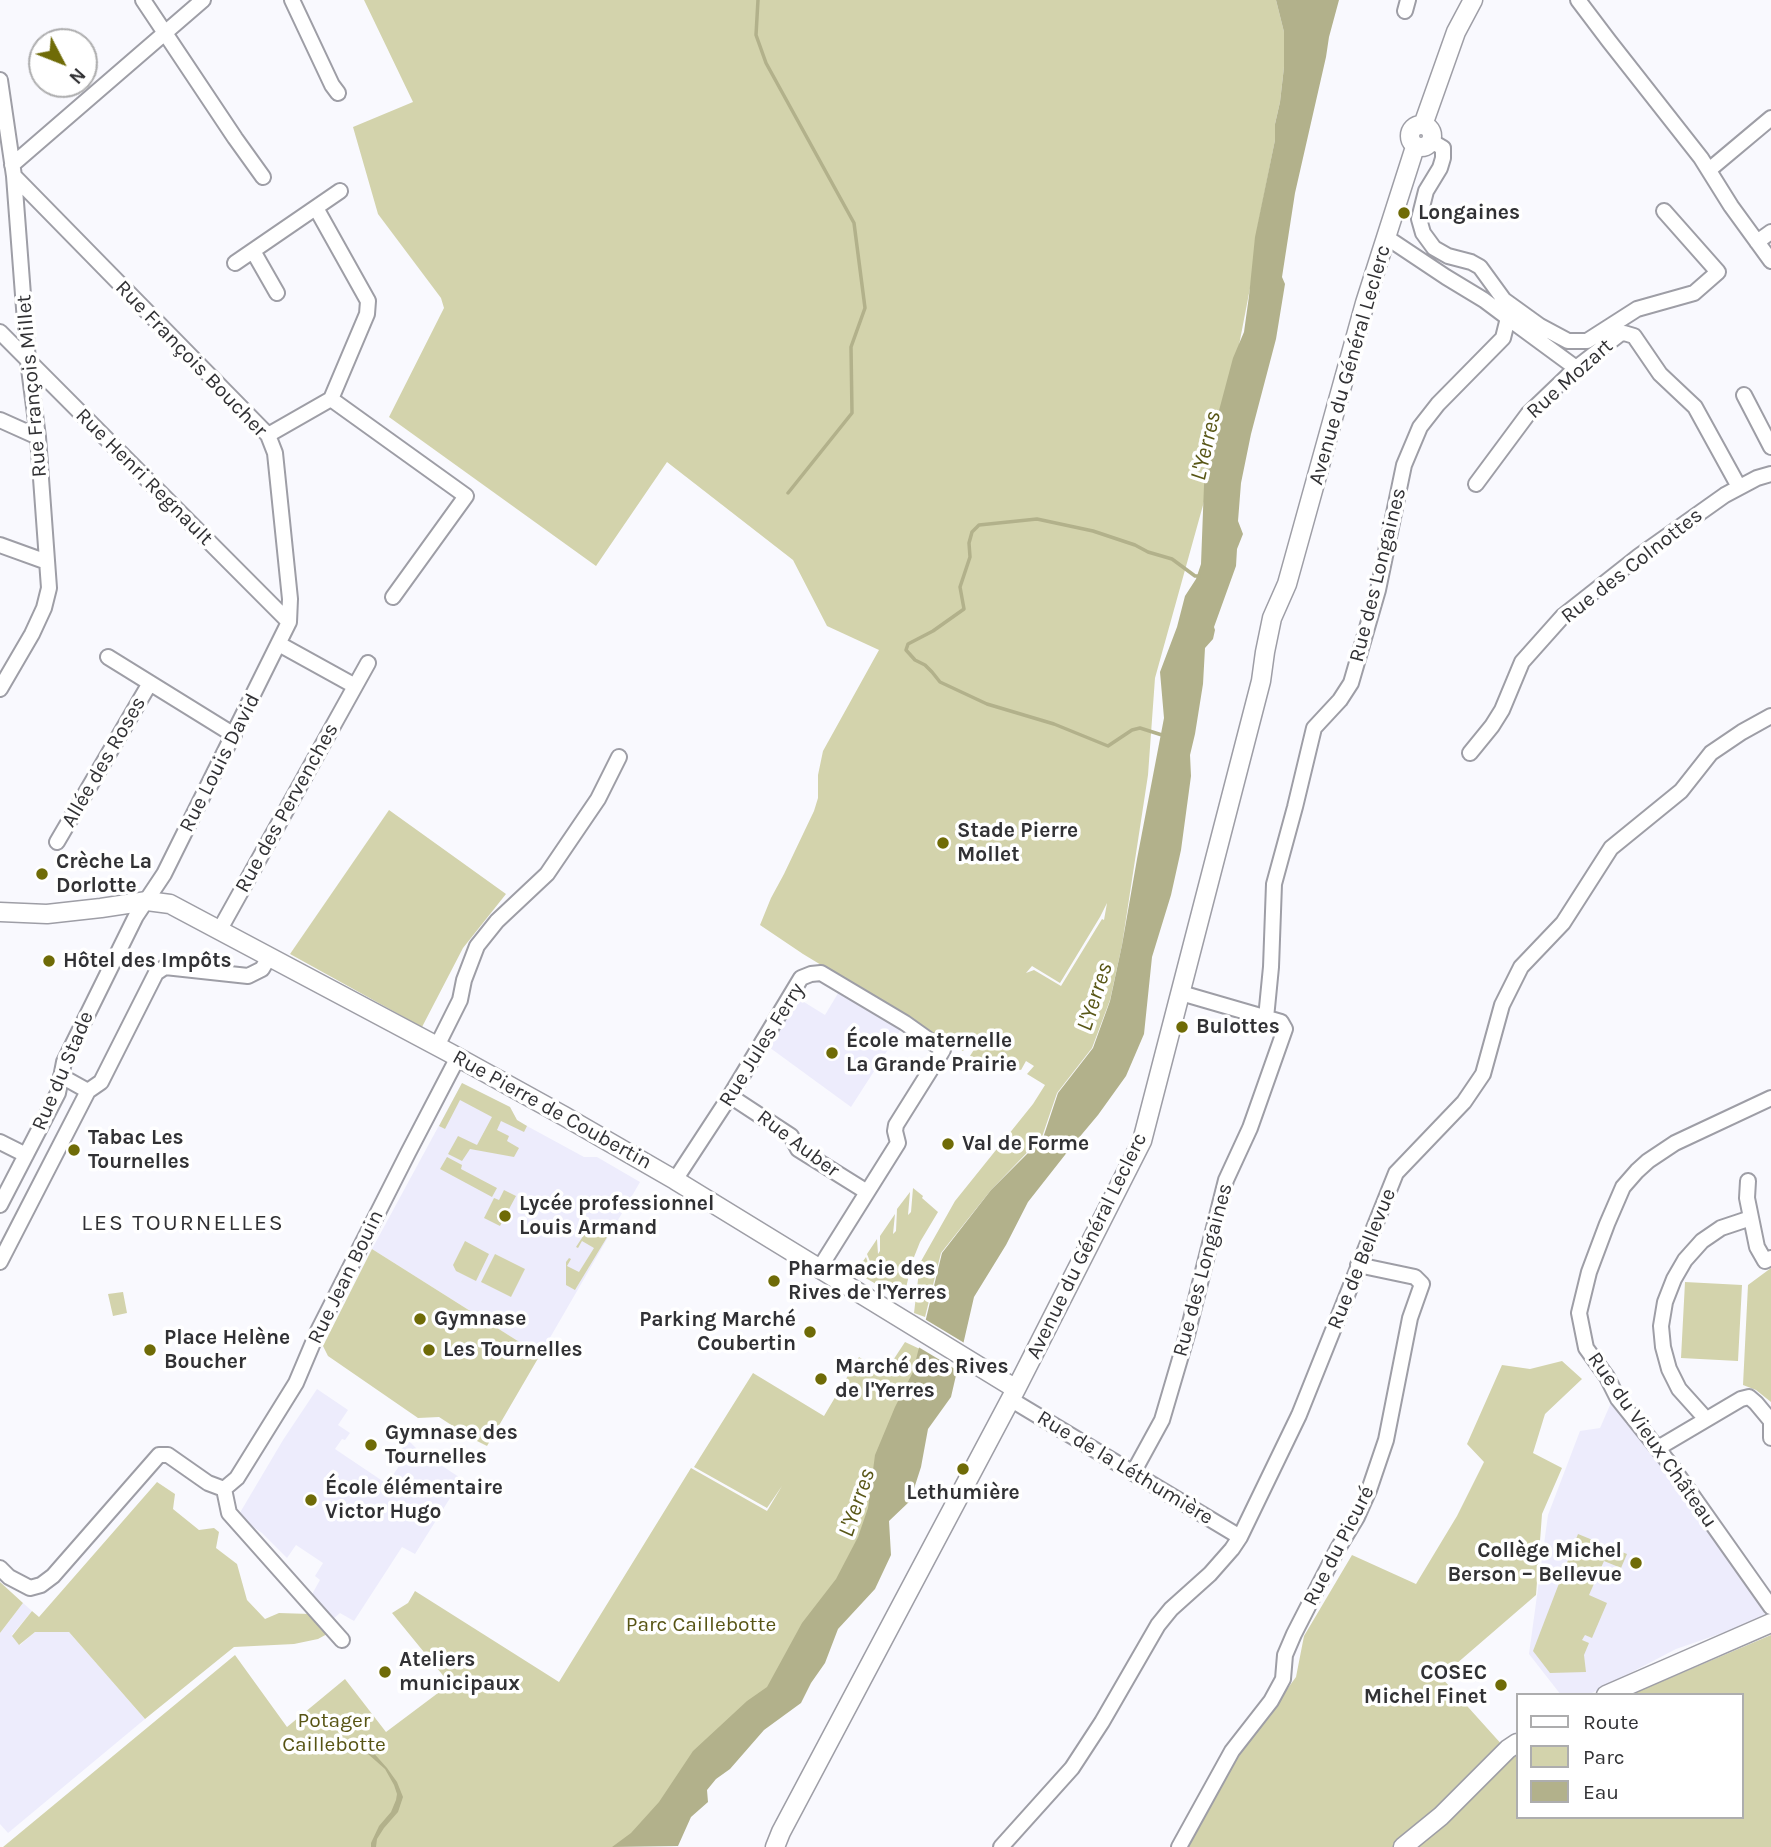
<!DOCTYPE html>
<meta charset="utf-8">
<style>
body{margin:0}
#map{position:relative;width:1771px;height:1847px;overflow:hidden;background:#f9f9fe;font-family:Karla,sans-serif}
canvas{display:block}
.legend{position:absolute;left:1516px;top:1693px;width:228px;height:126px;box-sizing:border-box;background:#fff;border:2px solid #adadae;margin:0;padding:9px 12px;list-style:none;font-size:21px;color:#313134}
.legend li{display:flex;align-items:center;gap:14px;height:35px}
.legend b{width:35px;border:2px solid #adadae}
.north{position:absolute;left:28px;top:28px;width:70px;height:70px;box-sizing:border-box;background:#fff;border:2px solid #adadae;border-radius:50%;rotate:132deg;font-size:19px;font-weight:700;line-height:28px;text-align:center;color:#313134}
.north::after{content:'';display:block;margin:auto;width:24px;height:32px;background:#6f6b07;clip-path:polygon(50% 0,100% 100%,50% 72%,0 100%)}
</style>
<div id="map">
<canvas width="1771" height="1847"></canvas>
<ul class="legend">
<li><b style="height:9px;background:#fff"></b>Route</li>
<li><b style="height:19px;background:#d3d3ac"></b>Parc</li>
<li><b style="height:19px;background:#b2b18b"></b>Eau</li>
</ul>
<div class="north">N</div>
</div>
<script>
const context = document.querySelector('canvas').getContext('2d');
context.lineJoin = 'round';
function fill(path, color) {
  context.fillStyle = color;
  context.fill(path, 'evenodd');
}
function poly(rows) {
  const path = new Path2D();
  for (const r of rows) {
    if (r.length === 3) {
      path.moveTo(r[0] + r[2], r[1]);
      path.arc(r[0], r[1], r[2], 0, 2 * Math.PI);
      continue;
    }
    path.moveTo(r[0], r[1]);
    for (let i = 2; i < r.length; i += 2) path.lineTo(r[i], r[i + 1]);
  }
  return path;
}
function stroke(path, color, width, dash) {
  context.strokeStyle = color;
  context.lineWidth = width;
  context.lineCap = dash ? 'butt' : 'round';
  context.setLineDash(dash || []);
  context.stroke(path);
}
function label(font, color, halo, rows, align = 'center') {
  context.font = font + ' Karla,sans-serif';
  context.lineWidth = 7;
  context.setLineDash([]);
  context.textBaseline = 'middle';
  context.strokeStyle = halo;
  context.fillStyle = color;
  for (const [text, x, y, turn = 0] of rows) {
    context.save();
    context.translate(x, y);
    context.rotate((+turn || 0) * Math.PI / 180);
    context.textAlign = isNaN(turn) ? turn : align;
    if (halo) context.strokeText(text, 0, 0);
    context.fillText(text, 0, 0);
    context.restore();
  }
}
fill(poly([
 [843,985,905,1023,851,1107,762,1042,791,994,825,1015],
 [462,1083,510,1107,517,1120,527,1126,584,1157,597,1157,640,1182,540,1355,372,1249],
 [317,1389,348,1410,338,1425,350,1433,345,1440,342,1439,335,1449,387,1484,399,1466,393,1462,408,1440,418,1450,462,1479,415,1554,402,1547,354,1621,340,1613,332,1620,311,1596,320,1580,315,1576,323,1563,296,1545,287,1558,262,1533,238,1516,283,1440],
 [1614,1396,1618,1399,1662,1466,1763,1609,1766,1618,1676,1649,1588,1695,1561,1695,1529,1654,1548,1515,1580,1431,1600,1428],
 [23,1603,32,1611,12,1635,20,1645,35,1632,69,1632,145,1719,8,1833,0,1824,0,1633]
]), '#edecfc');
fill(poly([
 [364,0,1276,0,1284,32,1284,67,1280,102,1275,124,1275,140,1257,230,1262,226,1235,366,1210,480,1155,678,1148,775,1122,945,1110,1000,1092,1048,1057,1093,1042,1137,991,1190,941,1253,925,1317,914,1313,920,1263,955,1201,1033,1104,1045,1085,1027,1074,1034,1066,1026,1061,1021,1070,970,1056,975,1048,968,1044,963,1051,803,954,760,925,771,898,784,874,814,811,818,798,818,775,823,751,879,650,827,626,793,560,667,462,596,566,389,417,444,308,441,298,378,214,353,127,413,102],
 [1107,903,1104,920,1102,919,1061,986,1034,970,1026,973,1032,966,1060,983,1100,917],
 [389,810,506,894,463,948,422,1027,290,954],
 [462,1083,510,1107,517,1120,527,1126,524,1132,501,1121,497,1130,509,1136,507,1141,519,1148,514,1157,470,1149,462,1161,448,1154,458,1136,477,1145,492,1117,460,1100,445,1129,439,1126],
 [447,1157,462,1165,461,1169,497,1188,492,1197,440,1169],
 [913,1188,923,1196,922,1198,938,1212,920,1242,912,1262,906,1288,906,1301,862,1276,860,1278,854,1274,866,1257,869,1266,871,1264,867,1254,877,1239,878,1254,880,1251,880,1236,895,1214,893,1234,896,1231,897,1209,910,1192,908,1215,911,1212],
 [504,1190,516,1196,500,1226,484,1218,494,1198,499,1200],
 [591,1224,609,1234,575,1290,566,1285,566,1262,569,1258,571,1259,567,1266,579,1272,594,1248,582,1241,578,1248,576,1247],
 [465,1241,489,1254,476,1281,456,1271,453,1265],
 [372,1249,540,1355,487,1446,473,1439,439,1417,418,1418,328,1356,323,1346],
 [495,1254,525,1269,511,1297,481,1282],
 [1771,1268,1771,1402,1756,1390,1743,1385,1748,1285],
 [1685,1282,1742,1285,1738,1361,1681,1358],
 [123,1292,127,1313,113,1316,108,1294],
 [905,1342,922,1350,868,1515,846,1565,770,1688,648,1820,615,1847,3,1847,235,1655,287,1727,345,1679,386,1732,450,1684,392,1613,408,1603,415,1591,559,1682,691,1468,767,1511,782,1486,767,1508,694,1467,753,1373,824,1416,859,1357,884,1374],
 [1562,1361,1582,1379,1545,1414,1533,1453,1562,1468,1542,1514,1536,1595,1441,1677,1513,1757,1517,1755,1517,1817,1741,1817,1741,1695,1630,1695,1771,1635,1771,1847,1186,1847,1241,1752,1296,1677,1304,1636,1352,1555,1416,1584,1457,1516,1484,1462,1467,1444,1502,1365,1530,1369],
 [157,1482,175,1494,173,1509,199,1530,214,1528,219,1532,216,1548,237,1564,247,1600,265,1619,279,1613,310,1614,329,1633,318,1639,294,1644,234,1647,145,1719,69,1632,35,1632,19,1645,12,1636,32,1611,39,1617],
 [1578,1534,1627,1554,1621,1568,1604,1561,1589,1595,1607,1603,1592,1638,1585,1635,1582,1640,1589,1643,1584,1655,1586,1672,1550,1673,1533,1651],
 [0,1582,23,1603,0,1633]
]), '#d3d3ac');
fill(poly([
 [1276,0,1339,0,1329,37,1326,57,1295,193,1282,277,1285,284,1276,339,1251,434,1241,483,1238,521,1243,534,1237,549,1236,566,1214,627,1215,630,1213,639,1205,648,1203,684,1195,734,1190,755,1191,776,1181,850,1171,895,1152,957,1144,1034,1126,1076,1098,1115,1072,1146,1028,1202,1006,1245,974,1297,951,1397,928,1429,921,1467,910,1501,889,1521,891,1555,875,1589,838,1629,825,1663,811,1683,801,1703,764,1730,730,1769,716,1779,707,1790,708,1802,691,1817,678,1846,612,1847,631,1833,659,1802,693,1751,747,1701,767,1687,802,1623,836,1579,858,1537,868,1508,875,1455,895,1407,913,1372,942,1253,991,1190,1043,1138,1058,1093,1093,1048,1110,1001,1122,945,1137,859,1164,718,1160,672,1177,627,1185,596,1196,579,1201,564,1204,485,1213,433,1233,358,1244,332,1249,296,1255,237,1275,140,1275,124,1280,102,1284,67,1284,32],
 [371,1750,387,1768,397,1782,403,1797,398,1812,384,1828,377,1839,376,1847,371,1847,371,1843,379,1826,391,1812,396,1800,397,1794,394,1785,385,1769,368,1754]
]), '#b2b18b');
fill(poly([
 [923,1318,966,1344,960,1372,915,1345]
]), '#f9f9fe');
stroke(poly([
 [758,0,756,35,766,63,854,223,865,308,851,347,852,413,788,493],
 [1162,735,1140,728,1132,730,1108,746,1054,724,987,704,940,682,932,672,925,665,915,660,906,650,908,644,933,631,964,609,960,587,970,557,969,543,972,532,979,525,1037,519,1093,531,1135,545,1148,552,1172,559,1195,576,1199,576]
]), '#b2b18b', 3.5);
const minor = poly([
 [143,0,235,138,263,177],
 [292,0,332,85,338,93],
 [1578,0,1609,41,1701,158,1731,206,1771,261],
 [1405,11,1408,0],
 [0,80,14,176,28,361,38,437,49,588,44,608,32,634,0,689],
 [1431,141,1443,148,1443,158,1440,168,1426,191,1419,219,1423,233,1434,248,1448,256,1471,262,1480,267,1504,300,1540,326,1568,341,1587,341,1637,309,1694,293,1718,272,1664,211],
 [12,165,203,0],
 [1709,170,1771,118],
 [316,208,368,301,367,314,331,399],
 [1757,242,1771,232],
 [253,251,277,293],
 [235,263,340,191],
 [1508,318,1576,368],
 [0,332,289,622],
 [1744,395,1771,447],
 [0,420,38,437],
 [268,435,331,399,466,496,393,597],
 [1476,484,1528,414,1576,368,1620,334,1624,333,1634,336,1660,374,1695,407,1739,487],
 [0,545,47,562],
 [279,644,355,686],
 [108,657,234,735],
 [1470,753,1492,726,1502,710,1522,662,1563,616,1639,556,1725,495,1757,478,1771,474],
 [57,842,150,683],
 [219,931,368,663],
 [1266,1018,1271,967,1274,884,1295,807,1314,728,1340,700,1351,683,1378,590,1404,465,1420,427,1438,404,1503,338,1508,318,1484,300,1446,277,1386,237],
 [437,1046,460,1000,464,980,477,946,497,921,547,874,598,799,619,757],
 [88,1091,101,1082,156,973,165,967,248,976,262,969,269,957],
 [730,1096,791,1136,798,1149,867,1192],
 [1771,1098,1675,1143,1648,1161,1637,1171,1623,1187,1607,1224,1589,1272,1579,1313,1586,1348,1607,1377,1618,1399,1670,1464,1771,1607],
 [0,1142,26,1155],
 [675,1180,730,1096,801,978,811,974,821,973,905,1023,943,1050,896,1125,895,1131,898,1143,819,1269],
 [1748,1181,1747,1198,1757,1247,1765,1261,1771,1258],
 [0,1205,58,1093,64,1062,136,916,164,874,289,622,290,599,275,453,268,435,14,176],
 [0,1262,88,1091,61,1076],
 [1010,1399,1240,1537],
 [1706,1419,1679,1389,1669,1369,1663,1347,1661,1326,1665,1302,1674,1279,1685,1260,1702,1241,1721,1228,1751,1218],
 [1771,1424,1771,1438],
 [1658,1448,1741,1399,1749,1397,1756,1403,1771,1421],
 [1133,1473,1162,1420,1187,1335,1226,1180,1250,1128,1285,1029,1281,1022,1181,993],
 [224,1489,237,1478,296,1383,318,1331,408,1153,458,1057],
 [0,1568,9,1577,30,1588,41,1585,53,1576,159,1455,168,1455,208,1483,224,1489,229,1513,342,1640],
 [1001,1847,1072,1768,1102,1722,1158,1625,1171,1609,1210,1574,1232,1549,1240,1537,1299,1415,1396,1173,1464,1102,1483,1074,1502,1005,1521,967,1563,923,1611,848,1681,791,1711,753,1742,732,1771,716],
 [1179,1847,1232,1751,1271,1701,1283,1679,1285,1655,1294,1634,1337,1550,1357,1517,1369,1490,1386,1440,1410,1318,1422,1284,1415,1277,1358,1265]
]);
const tertiary = poly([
 [1421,136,11],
 [1423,125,1456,32,1473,0],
 [0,912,47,914,101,908,147,901,170,904,450,1053,564,1116,675,1180,1016,1389],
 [1606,1695,1771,1623],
 [775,1847,781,1832,1016,1389,1142,1141,1261,681,1265,652,1272,618,1287,584,1365,303,1415,147],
 [1403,1847,1441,1816,1508,1749,1517,1743]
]);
stroke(minor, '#9e9ea6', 18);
stroke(tertiary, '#9e9ea6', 21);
stroke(minor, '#fff', 14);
stroke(tertiary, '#fff', 18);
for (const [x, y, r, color] of [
 [1404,213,7,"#6f6b07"],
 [943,843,7,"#6f6b07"],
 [42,874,7,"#6f6b07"],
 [49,961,7,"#6f6b07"],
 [1182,1027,7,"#6f6b07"],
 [832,1053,7,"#6f6b07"],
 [948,1144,7,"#6f6b07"],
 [74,1150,7,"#6f6b07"],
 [505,1216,7,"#6f6b07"],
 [774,1281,7,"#6f6b07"],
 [420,1319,7,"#6f6b07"],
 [810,1332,7,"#6f6b07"],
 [150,1350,7,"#6f6b07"],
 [429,1350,7,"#6f6b07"],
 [821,1379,7,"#6f6b07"],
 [371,1445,7,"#6f6b07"],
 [963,1469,7,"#6f6b07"],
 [311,1500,7,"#6f6b07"],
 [1636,1563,7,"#6f6b07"],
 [385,1672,7,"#6f6b07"],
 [1501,1685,7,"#6f6b07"]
]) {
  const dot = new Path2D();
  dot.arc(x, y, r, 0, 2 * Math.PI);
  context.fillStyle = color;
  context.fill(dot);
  stroke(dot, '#fff', 2.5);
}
label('bold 21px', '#313134', '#fff', [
 ["Longaines",1418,213],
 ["Stade Pierre",957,831],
 ["Mollet",957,855],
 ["Crèche La",56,862],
 ["Dorlotte",56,886],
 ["Hôtel des Impôts",63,961],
 ["Bulottes",1196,1027],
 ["École maternelle",846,1041],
 ["La Grande Prairie",846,1065],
 ["Tabac Les",88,1138],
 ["Tournelles",88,1162],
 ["Val de Forme",962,1144],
 ["Lycée professionnel",519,1204],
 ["Louis Armand",519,1228],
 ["Pharmacie des",788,1269],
 ["Rives de l'Yerres",788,1293],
 ["Gymnase",434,1319],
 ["Parking Marché",796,1320,"right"],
 ["Coubertin",796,1344,"right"],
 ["Place Helène",164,1338],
 ["Boucher",164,1362],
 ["Les Tournelles",443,1350],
 ["Marché des Rives",835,1367],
 ["de l'Yerres",835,1391],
 ["Gymnase des",385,1433],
 ["Tournelles",385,1457],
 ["École élémentaire",325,1488],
 ["Victor Hugo",325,1512],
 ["Lethumière",963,1493,"center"],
 ["Collège Michel",1622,1551,"right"],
 ["Berson – Bellevue",1622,1575,"right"],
 ["Ateliers",399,1660],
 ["municipaux",399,1684],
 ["COSEC",1487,1673,"right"],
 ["Michel Finet",1487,1697,"right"]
], 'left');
label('21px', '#313134', '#fff', [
 ["Rue François Boucher",191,359,46],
 ["Avenue du Général Leclerc",1350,365,-74],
 ["Rue Mozart",1570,379,-42],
 ["Rue François Millet",32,386,-95],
 ["Rue Henri Regnault",144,477,45],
 ["Rue des Colnottes",1632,566,-38],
 ["Rue des Longaines",1378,575,-76],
 ["Allée des Roses",104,762,-60],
 ["Rue Louis David",220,763,-63],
 ["Rue des Pervenches",287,808,-61],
 ["Rue Jules Ferry",762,1045,-58],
 ["Rue du Stade",63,1071,-67],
 ["Rue Pierre de Coubertin",552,1110,29],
 ["Rue Auber",798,1144,37],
 ["Avenue du Général Leclerc",1087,1246,-64],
 ["Rue de Bellevue",1362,1259,-68],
 ["Rue des Longaines",1203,1270,-75],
 ["Rue Jean Bouin",346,1277,-64],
 ["Rue du Vieux Château",1652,1440,55],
 ["Rue de la Léthumière",1125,1468,31],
 ["Rue du Picuré",1339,1546,-63]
]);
label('21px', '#575414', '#fff', [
 ["Parc Caillebotte",701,1625],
 ["Potager",334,1721],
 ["Caillebotte",334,1745]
]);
label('italic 23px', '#595717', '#fff', [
 ["L'Yerres",1206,446,-77],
 ["L'Yerres",1095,997,-72],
 ["L'Yerres",857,1503,-71]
]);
context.letterSpacing = '2px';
label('23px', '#313134', '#fff', [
 ["LES TOURNELLES",183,1223]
]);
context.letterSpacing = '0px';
</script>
